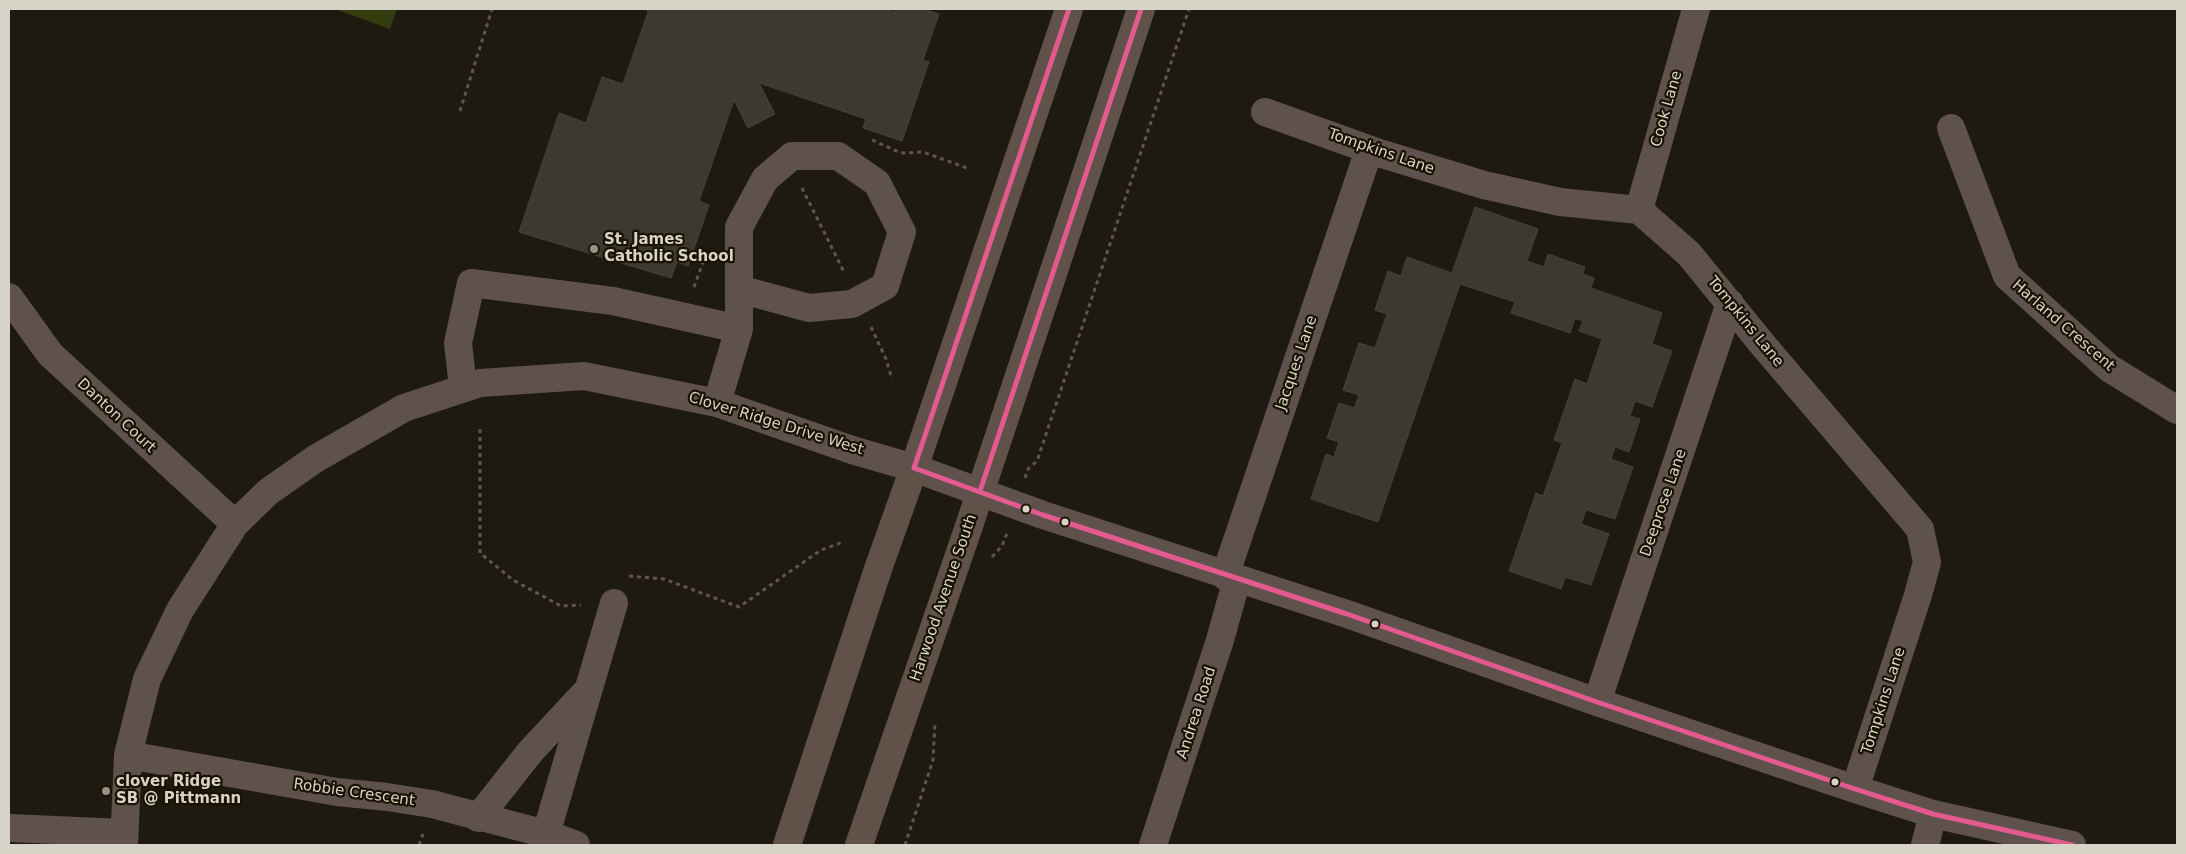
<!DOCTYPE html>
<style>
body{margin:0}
#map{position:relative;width:2186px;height:854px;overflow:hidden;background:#1e1a10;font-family:"DejaVu Sans",sans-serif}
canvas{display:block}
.frame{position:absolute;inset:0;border:10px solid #d8d3c7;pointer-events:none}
</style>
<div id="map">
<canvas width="2186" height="854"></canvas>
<div class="frame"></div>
</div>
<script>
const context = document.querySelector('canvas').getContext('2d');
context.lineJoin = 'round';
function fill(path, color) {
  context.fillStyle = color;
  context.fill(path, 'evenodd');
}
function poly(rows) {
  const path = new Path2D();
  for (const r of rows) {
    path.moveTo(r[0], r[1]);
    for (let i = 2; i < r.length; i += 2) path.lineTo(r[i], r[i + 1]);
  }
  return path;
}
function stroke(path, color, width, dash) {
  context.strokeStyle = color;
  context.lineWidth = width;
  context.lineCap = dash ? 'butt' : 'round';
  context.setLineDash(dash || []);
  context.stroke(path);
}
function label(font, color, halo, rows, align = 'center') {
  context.font = font + ' "DejaVu Sans",sans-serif';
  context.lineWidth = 4.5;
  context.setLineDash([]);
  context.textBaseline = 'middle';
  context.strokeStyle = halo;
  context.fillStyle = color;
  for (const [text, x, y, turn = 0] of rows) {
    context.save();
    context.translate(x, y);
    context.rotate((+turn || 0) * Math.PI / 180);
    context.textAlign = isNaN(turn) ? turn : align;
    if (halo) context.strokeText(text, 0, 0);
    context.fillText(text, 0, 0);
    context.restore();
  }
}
fill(poly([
 [335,9,397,9,390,29]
]), '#343b0f');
const building = poly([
 [646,9,885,9,895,12,896,9,923,9,939,14,923,60,929,62,902,141,863,128,866,119,759,83,775,114,748,128,734,100,699,201,709,205,688,266,677,262,671,278,519,232,559,113,586,123,602,77,623,84,648,12,646,9],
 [1475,207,1538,229,1527,261,1544,267,1548,254,1585,267,1583,274,1594,278,1591,288,1662,313,1652,344,1672,351,1652,407,1635,401,1630,416,1640,419,1629,452,1615,447,1611,459,1633,467,1615,519,1586,510,1581,524,1609,534,1591,585,1565,577,1561,589,1509,571,1536,493,1543,496,1562,443,1554,440,1575,379,1587,384,1602,339,1579,331,1583,321,1575,318,1570,333,1511,313,1515,302,1460,284,1378,522,1311,499,1326,454,1334,457,1339,442,1327,438,1339,403,1354,408,1359,395,1343,390,1359,343,1375,348,1387,314,1375,310,1388,271,1401,276,1407,257,1452,273,1475,207]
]);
fill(building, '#3c3931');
stroke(building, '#46433a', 1);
stroke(poly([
 [460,111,492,9],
 [872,140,901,153,923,152,967,168],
 [802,188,845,274],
 [694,287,707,251],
 [871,327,886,359,892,379],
 [480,429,480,553,513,580,561,606,581,605],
 [1025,478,1028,469,1037,461,1189,9],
 [992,557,1002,546,1007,533],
 [629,576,664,579,739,607,821,550,843,542],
 [419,845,423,834],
 [905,845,933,760,935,723]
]), '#5f5651', 3, [4, 4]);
stroke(poly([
 [1265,112,1379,153,1484,185,1560,202,1639,210,1689,254,1763,345,1920,529,1927,562,1918,595,1855,789],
 [1951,128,2007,276,2109,368,2177,410],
 [1639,210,1696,9],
 [9,297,50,354,235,524],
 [463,387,458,343,471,283,613,301,739,329],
 [717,403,739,329,739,227,765,179,792,156,838,156,877,183,902,232,885,286,852,304,809,308,739,289],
 [1225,576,1369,150],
 [1597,702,1730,303],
 [128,755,337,792,387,797,432,804,546,834,576,845],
 [478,818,530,752,584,694],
 [9,828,124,833],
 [546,834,614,603],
 [124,845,128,755,147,679,180,610,235,524,268,492,315,459,404,408,480,383,584,376,717,403,852,450,914,468,1043,515,1347,614,1597,702,1855,789,1933,814,2072,845],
 [1153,845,1220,640,1237,579],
 [1925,845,1933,814]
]), '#5f514c', 28);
stroke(poly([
 [787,845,878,569,914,468,1069,9],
 [859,845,967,532,1141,9]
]), '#605149', 28);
stroke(poly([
 [1069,9,914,468,1043,515,1347,614,1597,702,1855,789,1933,814,2072,845],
 [980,491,1141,9]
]), '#e35a8f', 5);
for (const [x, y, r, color] of [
 [594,249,5,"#979287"],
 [1026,509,4.5,"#d8d3c7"],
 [1065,522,4.5,"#d8d3c7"],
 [1375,624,4.5,"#d8d3c7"],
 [1835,782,4.5,"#d8d3c7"],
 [106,791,5,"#979287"]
]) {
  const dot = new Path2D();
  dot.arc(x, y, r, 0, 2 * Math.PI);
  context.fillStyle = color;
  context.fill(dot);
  stroke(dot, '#1a1303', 2);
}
label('15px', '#d8d3c7', '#1a1303', [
 ["Cook Lane",1667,109,-74],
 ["Tompkins Lane",1381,152,19],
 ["Tompkins Lane",1745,322,51],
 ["Harland Crescent",2063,326,41],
 ["Jacques Lane",1297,363,-71],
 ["Danton Court",116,416,43],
 ["Clover Ridge Drive West",776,424,17],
 ["Deeprose Lane",1664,503,-71],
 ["Harwood Avenue South",944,598,-71],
 ["Tompkins Lane",1884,701,-72],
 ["Andrea Road",1197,713,-72],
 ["Robbie Crescent",354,793,8]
]);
label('bold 15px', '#d8d3c7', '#1a1303', [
 ["St. James",604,240],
 ["Catholic School",604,257],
 ["clover Ridge",116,782],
 ["SB @ Pittmann",116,799]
], 'left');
</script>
